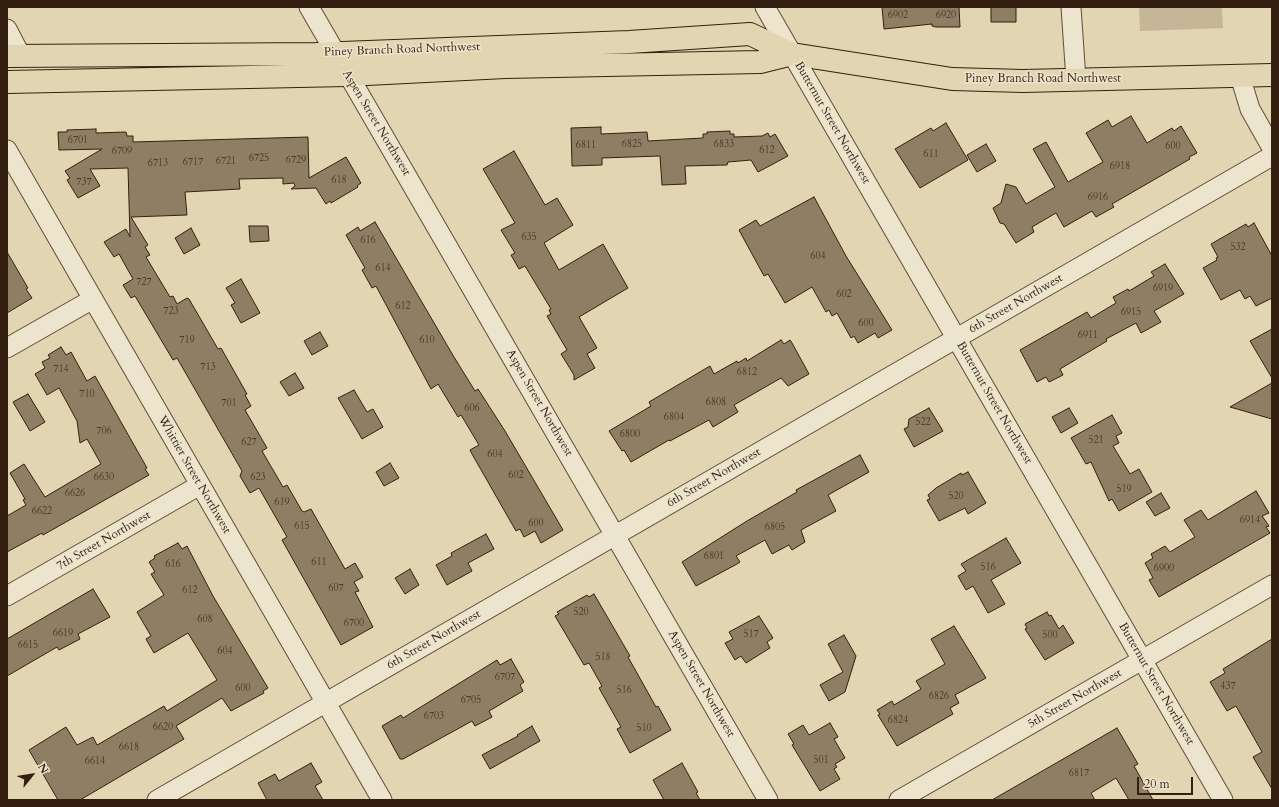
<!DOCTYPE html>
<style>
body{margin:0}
#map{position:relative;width:1279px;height:807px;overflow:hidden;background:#e2d5b2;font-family:Cardo,serif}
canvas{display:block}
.frame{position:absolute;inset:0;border:8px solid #341f10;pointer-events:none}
.north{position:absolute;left:12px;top:755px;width:40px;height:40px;-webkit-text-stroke:3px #ece4cd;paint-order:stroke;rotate:60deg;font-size:11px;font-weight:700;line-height:16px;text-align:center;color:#341f10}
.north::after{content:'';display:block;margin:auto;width:14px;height:18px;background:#341f10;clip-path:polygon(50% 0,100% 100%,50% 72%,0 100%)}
.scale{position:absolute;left:1137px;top:777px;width:56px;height:18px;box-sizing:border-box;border:2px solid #341f10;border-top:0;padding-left:5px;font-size:12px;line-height:14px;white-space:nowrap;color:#341f10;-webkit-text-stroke:3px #ece4cd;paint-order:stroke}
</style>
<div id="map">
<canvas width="1279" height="807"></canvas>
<div class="frame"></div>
<div class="north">N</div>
<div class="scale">20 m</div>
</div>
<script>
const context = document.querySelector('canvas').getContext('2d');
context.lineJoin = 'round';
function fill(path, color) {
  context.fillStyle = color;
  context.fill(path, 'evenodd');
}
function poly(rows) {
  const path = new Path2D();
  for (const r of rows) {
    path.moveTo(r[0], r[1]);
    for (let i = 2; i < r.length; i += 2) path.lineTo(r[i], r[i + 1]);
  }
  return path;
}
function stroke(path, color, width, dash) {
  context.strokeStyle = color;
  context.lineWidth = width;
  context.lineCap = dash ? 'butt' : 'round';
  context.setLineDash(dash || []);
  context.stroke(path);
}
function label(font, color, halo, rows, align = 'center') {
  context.font = font + ' Cardo,serif';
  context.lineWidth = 3;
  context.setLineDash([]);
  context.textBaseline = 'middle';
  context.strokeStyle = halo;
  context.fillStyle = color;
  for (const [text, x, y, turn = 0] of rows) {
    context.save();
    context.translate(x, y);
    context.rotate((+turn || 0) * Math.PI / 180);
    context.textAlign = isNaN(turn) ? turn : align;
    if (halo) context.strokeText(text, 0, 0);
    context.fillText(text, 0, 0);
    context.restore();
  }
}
fill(poly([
 [1139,7,1222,7,1223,28,1140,31]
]), '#c4b696');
const building = poly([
 [882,7,959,7,960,27,936,27,932,26,932,24,884,29,882,7],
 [991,7,1016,7,1016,22,991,22,991,7],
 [1131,116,1147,143,1172,128,1174,131,1181,126,1197,153,1189,157,1190,159,1112,204,1114,207,1096,217,1092,211,1064,227,1056,213,1032,227,1034,232,1016,243,1004,224,1000,223,993,208,1001,203,1006,184,1016,187,1026,204,1055,187,1033,149,1046,142,1068,182,1103,162,1086,133,1108,120,1112,127,1131,116],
 [946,123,968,160,920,188,895,149,931,128,933,131,946,123],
 [601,127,601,134,647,132,648,141,703,138,703,134,707,134,707,132,730,131,730,134,734,134,734,137,762,136,768,133,770,137,775,134,788,156,758,172,751,160,728,162,727,165,685,166,686,184,662,185,660,156,602,158,602,165,572,166,571,128,601,127],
 [96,129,96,133,126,132,127,136,133,136,133,142,308,137,309,178,346,157,361,183,357,186,358,187,331,203,330,201,326,204,316,188,291,189,295,186,294,183,283,184,283,178,239,179,240,189,185,192,187,215,131,217,148,245,145,247,150,255,146,257,170,297,173,296,177,304,187,298,189,299,218,349,221,348,247,394,245,395,251,406,245,410,267,448,262,451,283,487,287,485,302,511,304,512,311,509,345,569,355,563,363,577,354,582,359,591,355,592,373,627,341,645,282,540,287,537,259,488,250,493,240,476,242,471,177,358,173,360,135,296,131,298,123,285,133,279,119,254,114,257,104,242,126,229,130,237,128,168,90,169,100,186,78,198,67,180,70,178,65,171,102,149,59,150,58,132,67,132,67,130,96,129],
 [986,144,996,161,977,172,967,155,986,144],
 [514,151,545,205,557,198,573,225,544,243,559,270,603,244,628,288,579,317,597,348,587,354,595,368,574,380,574,375,561,354,567,350,547,316,551,314,549,310,551,309,525,266,519,269,511,255,515,253,501,230,515,223,483,169,514,151],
 [814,197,846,256,892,330,878,338,875,333,858,343,854,336,851,338,837,313,832,316,829,310,826,312,812,287,785,303,768,274,764,276,739,230,756,220,760,226,814,197],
 [375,222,454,357,475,391,478,389,505,431,563,530,541,543,535,531,524,537,520,529,516,531,472,454,470,450,479,445,461,415,458,417,438,384,431,389,376,286,372,288,362,270,365,268,346,235,358,227,360,231,375,222],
 [1254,223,1272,256,1272,298,1256,306,1250,296,1245,299,1240,290,1221,300,1203,268,1217,260,1216,258,1218,257,1211,244,1246,224,1248,227,1254,223],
 [249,226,268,226,269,241,250,242,249,226],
 [191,228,200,245,184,254,175,238,191,228],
 [7,252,28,288,26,289,32,298,7,313,7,252],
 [1165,264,1184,294,1154,311,1161,322,1141,333,1136,323,1106,339,1107,341,1060,369,1063,375,1049,382,1046,377,1037,382,1020,350,1087,312,1091,318,1116,303,1113,297,1128,289,1129,291,1154,276,1151,272,1165,264],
 [241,279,260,313,241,323,231,305,235,303,226,288,241,279],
 [1272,329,1272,378,1250,341,1272,329],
 [320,332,328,346,312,355,304,341,320,332],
 [781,340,784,344,790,340,792,343,809,374,788,386,781,378,734,405,738,412,713,427,709,420,670,441,669,440,631,462,624,450,622,451,609,431,651,406,649,402,710,366,714,374,737,361,738,363,746,358,747,361,781,340],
 [61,347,66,355,71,352,87,381,95,376,147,468,145,469,149,475,43,535,42,533,7,552,7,516,26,505,23,500,25,499,10,473,24,464,45,497,101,464,87,439,80,443,77,421,59,388,47,395,35,374,45,368,42,362,50,358,48,355,61,347],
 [295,373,304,388,289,396,280,382,295,373],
 [1272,383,1272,419,1230,407,1272,383],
 [354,390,367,412,373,409,383,427,362,439,338,398,354,390],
 [28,394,45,422,30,431,13,402,28,394],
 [929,408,943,431,914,447,904,429,908,427,909,419,929,408],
 [1069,408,1078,423,1061,433,1052,417,1069,408],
 [1112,415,1122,433,1116,436,1119,443,1113,446,1130,474,1139,469,1152,492,1119,511,1112,499,1109,501,1091,462,1086,464,1071,438,1112,415],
 [860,455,869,472,828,495,836,511,801,530,805,542,792,550,789,545,772,554,765,540,736,556,740,562,737,564,696,586,682,562,747,521,797,492,796,490,860,455],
 [390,463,399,478,384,486,376,472,390,463],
 [968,472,986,503,968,514,965,508,939,521,927,500,930,499,928,495,936,488,961,473,962,475,968,472],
 [1256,491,1269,513,1262,516,1269,526,1266,527,1270,533,1159,597,1149,580,1153,578,1145,563,1153,558,1151,554,1165,546,1170,552,1195,537,1184,520,1201,510,1208,520,1256,491],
 [1161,493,1170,508,1155,516,1146,502,1161,493],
 [486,534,494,549,468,563,472,571,447,585,436,565,452,556,451,553,486,534],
 [1006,538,1021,563,991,580,1005,604,988,613,973,586,966,590,958,576,966,571,961,564,1006,538],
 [178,543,182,549,187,546,213,596,268,688,263,691,264,693,231,711,222,698,176,726,184,739,80,800,58,800,29,750,66,727,77,745,93,737,97,745,99,744,164,706,167,711,217,680,188,633,154,653,146,639,151,636,137,612,164,595,151,574,155,572,149,562,155,558,154,556,178,543],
 [410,569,419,585,405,594,395,578,410,569],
 [93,589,110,617,78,634,80,639,59,650,57,647,7,676,7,639,93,589],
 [594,594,630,656,628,657,656,707,658,706,671,730,630,753,617,729,621,727,599,688,602,686,589,663,584,665,555,616,559,614,557,612,587,595,589,597,594,594],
 [1047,612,1049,616,1051,615,1059,629,1063,625,1074,643,1045,660,1025,629,1027,628,1025,624,1047,612],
 [759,616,773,638,767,642,770,648,746,663,741,656,735,660,725,643,733,639,729,632,759,616],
 [954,626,986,678,955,695,959,703,950,708,953,714,897,746,878,715,880,714,877,710,892,701,894,705,921,689,916,681,945,664,931,639,954,626],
 [844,635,856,656,845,692,829,701,820,685,843,672,828,644,844,635],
 [1272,639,1272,789,1253,757,1262,752,1236,706,1227,711,1210,682,1225,673,1223,669,1272,639],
 [511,659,524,682,520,685,523,691,489,711,492,717,475,726,472,721,403,759,400,759,382,726,401,715,403,718,497,660,500,665,511,659],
 [830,723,838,737,834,739,845,758,835,764,837,767,834,769,840,779,820,791,792,745,794,744,788,734,803,725,809,735,830,723],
 [532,726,540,741,490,769,482,755,518,736,517,735,532,726],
 [1117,728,1138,764,1134,766,1153,800,1129,800,1116,778,1091,793,1095,800,992,800,1117,728],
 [311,763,322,782,315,786,323,800,267,800,258,783,275,774,279,781,311,763],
 [682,763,698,792,696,793,700,800,664,800,653,780,682,763]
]);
fill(building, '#8e7e64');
stroke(building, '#341f10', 1);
const minor = poly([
 [309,7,768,800],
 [765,7,1223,800],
 [1071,7,1076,80],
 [7,29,21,56],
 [1240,76,1250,109,1272,148],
 [7,150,382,800],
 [7,348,93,299],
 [7,596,200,485],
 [157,800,1272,156],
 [899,800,1272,585]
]);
const major = poly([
 [7,56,316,54,629,42,750,34,792,54,952,79,1023,81,1272,75],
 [7,82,347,75,505,67,760,62,792,54]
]);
stroke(minor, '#604c38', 21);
stroke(major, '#341f10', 24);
stroke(minor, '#ece4cd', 19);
stroke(major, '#e2d5b2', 22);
label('10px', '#4a3725', null, [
 ["6902",898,16],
 ["6920",946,16],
 ["6701",78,141],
 ["6825",632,145],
 ["6833",724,145],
 ["6811",586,146],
 ["600",1173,147],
 ["612",767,151],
 ["6709",122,152],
 ["611",931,155],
 ["6725",259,159],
 ["6729",296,161],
 ["6721",226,162],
 ["6717",193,163],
 ["6713",158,164],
 ["6918",1120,167],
 ["618",339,181],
 ["737",84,183],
 ["6916",1098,198],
 ["635",529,238],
 ["616",368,241],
 ["532",1238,248],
 ["604",818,257],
 ["614",383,269],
 ["727",144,283],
 ["6919",1163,289],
 ["602",844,295],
 ["612",403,307],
 ["723",171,312],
 ["6915",1131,313],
 ["600",866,324],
 ["6911",1088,336],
 ["719",187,341],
 ["610",427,341],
 ["713",208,368],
 ["714",61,370],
 ["6812",747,373],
 ["710",87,395],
 ["6808",716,403],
 ["701",229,404],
 ["606",472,409],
 ["6804",674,418],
 ["522",923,423],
 ["706",104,432],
 ["6800",630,435],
 ["521",1096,441],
 ["627",249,443],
 ["604",495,455],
 ["602",516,476],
 ["6630",104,478],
 ["623",258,478],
 ["519",1124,490],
 ["6626",75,494],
 ["520",956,497],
 ["619",282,503],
 ["6622",42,512],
 ["6914",1250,521],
 ["600",536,524],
 ["615",302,527],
 ["6805",775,528],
 ["6801",714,557],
 ["611",319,563],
 ["616",173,565],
 ["516",988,568],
 ["6900",1164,569],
 ["607",336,589],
 ["612",190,591],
 ["520",581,613],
 ["608",205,620],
 ["6700",354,624],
 ["6619",63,634],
 ["517",751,635],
 ["500",1050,636],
 ["6615",28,646],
 ["604",225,652],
 ["518",603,658],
 ["6707",505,678],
 ["437",1228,687],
 ["600",243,689],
 ["516",624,691],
 ["6826",939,697],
 ["6705",471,701],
 ["6703",434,717],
 ["6824",898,721],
 ["6620",163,728],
 ["510",644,729],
 ["6618",129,748],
 ["501",821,761],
 ["6614",95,762],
 ["6817",1079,774]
]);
label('12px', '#341f10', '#ece4cd', [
 ["Piney Branch Road Northwest",402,50,-2],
 ["Piney Branch Road Northwest",1043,79],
 ["Aspen Street Northwest",376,123,59],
 ["Butternut Street Northwest",832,123,60],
 ["6th Street Northwest",1016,304,-30],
 ["Aspen Street Northwest",539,403,60],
 ["Butternut Street Northwest",994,403,60],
 ["Whittier Street Northwest",194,475,60],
 ["6th Street Northwest",714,478,-30],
 ["7th Street Northwest",104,541,-30],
 ["6th Street Northwest",434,640,-30],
 ["Aspen Street Northwest",701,684,60],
 ["Butternut Street Northwest",1156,684,60],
 ["5th Street Northwest",1075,699,-30]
]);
</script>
